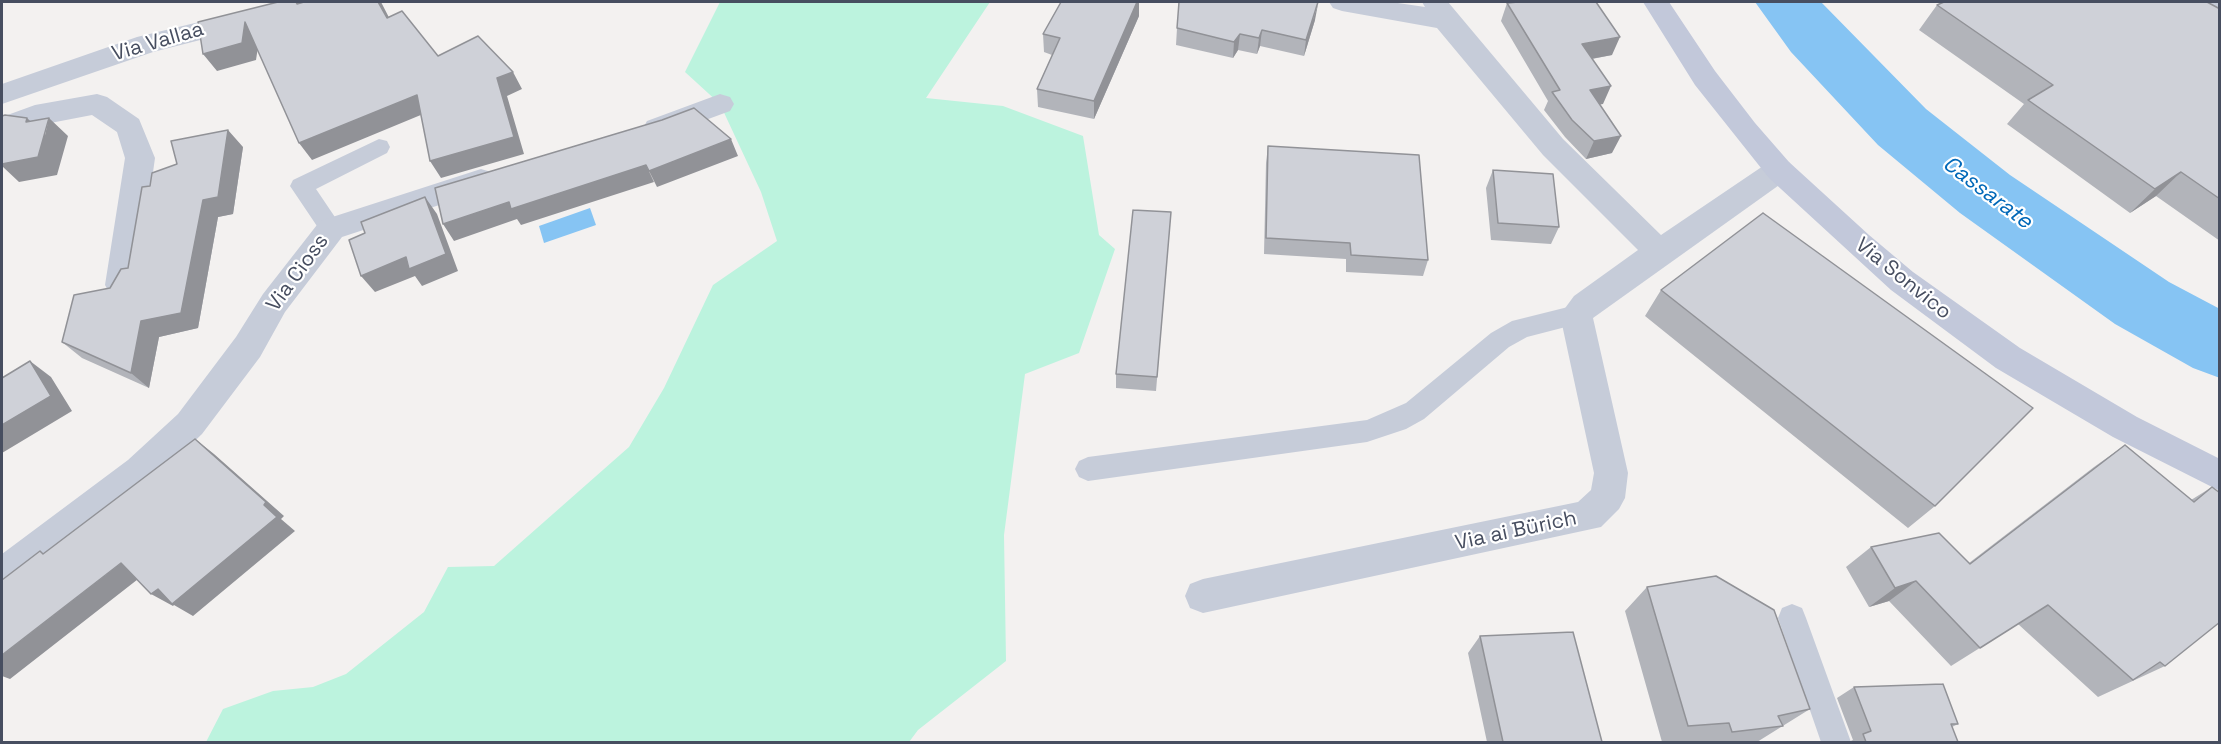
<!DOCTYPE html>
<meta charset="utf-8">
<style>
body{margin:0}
#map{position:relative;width:2221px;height:744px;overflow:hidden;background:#f3f1f0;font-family:"Space Grotesk",sans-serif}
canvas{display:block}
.frame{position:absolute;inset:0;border:3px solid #474e60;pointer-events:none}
</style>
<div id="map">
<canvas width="2221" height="744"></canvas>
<div class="frame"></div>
</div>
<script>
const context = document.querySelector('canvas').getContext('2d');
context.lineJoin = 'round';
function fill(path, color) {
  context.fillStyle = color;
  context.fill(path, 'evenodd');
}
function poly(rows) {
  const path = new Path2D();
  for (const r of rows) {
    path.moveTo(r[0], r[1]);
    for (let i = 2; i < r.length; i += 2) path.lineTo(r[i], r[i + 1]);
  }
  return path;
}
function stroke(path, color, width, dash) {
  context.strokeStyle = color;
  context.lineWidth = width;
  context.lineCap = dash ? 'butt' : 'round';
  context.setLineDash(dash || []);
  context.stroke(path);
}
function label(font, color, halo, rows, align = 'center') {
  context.font = font + ' "Space Grotesk",sans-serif';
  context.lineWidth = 4.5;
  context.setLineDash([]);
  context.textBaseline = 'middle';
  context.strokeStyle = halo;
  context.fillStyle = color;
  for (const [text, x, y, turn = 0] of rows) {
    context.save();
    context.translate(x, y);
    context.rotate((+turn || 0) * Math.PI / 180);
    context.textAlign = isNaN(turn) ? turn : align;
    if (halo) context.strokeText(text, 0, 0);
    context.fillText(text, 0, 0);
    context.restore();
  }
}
fill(poly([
 [720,2,990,2,926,98,1003,106,1083,136,1099,235,1115,249,1079,353,1025,374,1004,535,1006,661,918,730,909,742,206,742,223,709,273,691,313,687,346,674,424,612,448,567,494,566,629,447,664,388,713,285,777,241,761,192,720,104,685,72]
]), '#bcf3de');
fill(poly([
 [590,208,596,225,544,243,539,226]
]), '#86c4f3');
fill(poly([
 [1755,2,1821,2,1926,109,2010,175,2169,282,2220,309,2220,378,2193,368,2115,324,1960,213,1878,145,1791,52,1755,2]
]), '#86c4f3');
fill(poly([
 [379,139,387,141,390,147,387,153,316,189,343,229,339,235,331,238,323,235,290,186,293,180,379,139],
 [1576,305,1585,308,1588,315,1585,322,1527,337,1509,347,1424,419,1406,429,1367,442,1088,481,1079,477,1075,469,1079,461,1088,457,1367,420,1406,403,1491,333,1512,321,1576,305],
 [1792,604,1802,608,1806,618,1851,742,1821,742,1778,618,1782,608,1792,604]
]), '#c6ccd9');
fill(poly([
 [282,2,330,2,326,8,153,52,2,104,2,84,137,37,282,2],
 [1329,2,1391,2,1425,7,1422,2,1448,2,1563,139,1661,235,1769,162,1779,159,1789,162,1794,170,1789,178,1593,318,1628,473,1625,498,1619,509,1601,527,1203,613,1190,608,1185,596,1190,584,1203,579,1578,502,1591,490,1594,473,1560,315,1574,296,1638,250,1543,155,1437,28,1342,11,1333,8,1329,2],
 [2205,2,2220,2,2220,12,2209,8,2205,2],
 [97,94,107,97,139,119,155,158,137,285,132,294,121,298,110,294,105,285,125,158,117,132,92,115,40,125,2,138,2,117,35,105,97,94],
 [720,94,730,97,734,104,730,111,657,138,647,135,643,128,647,121,720,94],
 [481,169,491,172,496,180,491,188,342,237,285,312,260,357,202,434,152,482,15,587,2,592,2,554,128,460,178,414,236,337,263,294,320,221,481,169]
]), '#c6ccd9');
fill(poly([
 [1643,2,1669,2,1715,71,1755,123,1789,162,1869,235,1913,272,2020,348,2137,417,2220,459,2220,491,2113,437,1996,368,1891,290,1769,178,1695,85,1643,2]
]), '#c2c8da');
fill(poly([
 [1061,2,1139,2,1139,16,1094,119,1038,107,1037,89,1052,55,1044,52,1043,34],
 [1507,3,1612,55,1592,59,1603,104,1600,104,1612,153,1586,159,1565,137,1544,110,1548,101,1501,21],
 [1937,5,2220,9,2220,241,2156,196,2130,213,2007,124,2024,104,1919,30],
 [1315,20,1304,56,1260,46,1257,54,1238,50,1233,58,1176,45,1177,28],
 [1268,146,1428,260,1423,276,1346,272,1346,259,1264,254,1266,163],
 [243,147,233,214,218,217,198,328,159,337,149,388,82,358,62,342,128,268,150,186],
 [1493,170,1559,227,1551,244,1491,240,1486,188],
 [1171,212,1156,391,1116,388,1116,374],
 [1661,290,1935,506,1908,528,1645,316],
 [2125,445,2191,500,2212,487,2165,666,2098,697,2018,624,1951,666,1889,601,1869,607,1846,567,1871,547,1969,563,2094,467],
 [1647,587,1810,709,1757,742,1662,742,1625,611],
 [1480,636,1602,742,1487,742,1468,653],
 [1854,687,1958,724,1952,727,1958,742,1848,742,1853,740,1837,698]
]), '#b2b4ba');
fill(poly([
 [378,2,381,2,398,35,387,18],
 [1137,2,1139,2,1139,16,1094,119,1094,101],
 [1318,4,1315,20,1304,56,1306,40],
 [245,22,259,40,256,60,217,71,203,54],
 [1262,30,1260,46,1257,54,1259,38],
 [1240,34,1238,50,1233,58,1234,42],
 [1620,37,1612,55,1574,62,1582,44],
 [513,72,522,89,507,96,524,154,441,178,430,161,497,78],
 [1611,86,1603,104,1583,108,1590,90],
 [417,95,428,112,312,160,299,143],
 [27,118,45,135,49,118,68,136,57,175,19,182,2,166,2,164,26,122],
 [228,130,243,147,233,214,218,217,198,328,159,337,149,388,131,373,141,321,203,200],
 [1621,136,1612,153,1586,159,1594,141],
 [731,139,738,156,657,187,649,171],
 [646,165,654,182,521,225,517,219,454,241,443,224,509,202],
 [2181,172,2156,196,2130,213,2155,189],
 [425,197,437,214,458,271,422,286,415,276,375,292,361,276,406,257],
 [30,361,51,377,72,411,2,453,2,425],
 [195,439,214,454,284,516,281,519,295,531,193,616,174,605,173,606,151,594],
 [121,563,142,576,10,679,2,676,2,655],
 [1916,581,1889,601,1869,607,1895,588]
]), '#919297');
const building = poly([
 [278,2,296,2,297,4,304,2,378,2,387,18,402,11,438,56,478,36,513,72,497,78,514,137,430,161,417,95,299,143,245,22,242,43,203,54,198,22,278,2],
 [1061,2,1137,2,1094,101,1037,89,1060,38,1043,34,1061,2],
 [1179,2,1318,2,1306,40,1262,30,1259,38,1240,34,1234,42,1177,28,1179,2],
 [1518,2,1596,2,1620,37,1582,44,1611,86,1590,90,1621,136,1594,141,1572,120,1552,92,1560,90,1507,3,1518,2],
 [1944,2,2207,2,2220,9,2220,199,2181,172,2155,189,2028,100,2053,85,1937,5,1944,2],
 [694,108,731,139,649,171,646,165,511,209,509,202,443,224,435,188,662,120,694,108],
 [5,115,27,118,26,122,49,118,38,157,2,164,2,116,5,115],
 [228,130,218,197,203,200,181,313,141,321,131,373,62,342,74,295,110,288,121,269,128,268,142,187,150,186,152,173,177,164,171,141,228,130],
 [1268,146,1419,155,1428,260,1351,255,1350,243,1266,238,1268,146],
 [1493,170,1553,174,1559,227,1498,223,1493,170],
 [425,197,446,254,409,269,406,257,361,276,349,240,365,233,361,222,425,197],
 [1133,210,1171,212,1157,377,1116,374,1133,210],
 [1763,213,2033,408,1935,506,1661,290,1763,213],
 [30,361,51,396,2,425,2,378,30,361],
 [195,439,266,502,264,505,277,517,172,604,158,589,151,594,121,563,2,655,2,580,40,551,43,554,195,439],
 [2125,445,2194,502,2212,487,2220,493,2220,622,2165,666,2160,662,2133,680,2048,605,1980,648,1916,581,1895,588,1871,547,1939,533,1970,564,2125,445],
 [1716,576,1774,610,1810,709,1778,716,1783,726,1732,732,1729,723,1688,726,1647,587,1716,576],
 [1573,632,1602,742,1503,742,1480,636,1573,632],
 [1943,684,1958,724,1951,724,1958,742,1866,742,1863,734,1871,731,1854,687,1943,684]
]);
fill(building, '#cfd1d8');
stroke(building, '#919297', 1.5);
label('21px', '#474e60', '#fff', [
 ["Via Vallaa",158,42,-16],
 ["Via Cioss",298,273,-54],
 ["Via Sonvico",1903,279,39],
 ["Via ai Bürich",1516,531,-12]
]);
label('italic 22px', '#0168b8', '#fff', [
 ["Cassarate",1987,193,37]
]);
</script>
